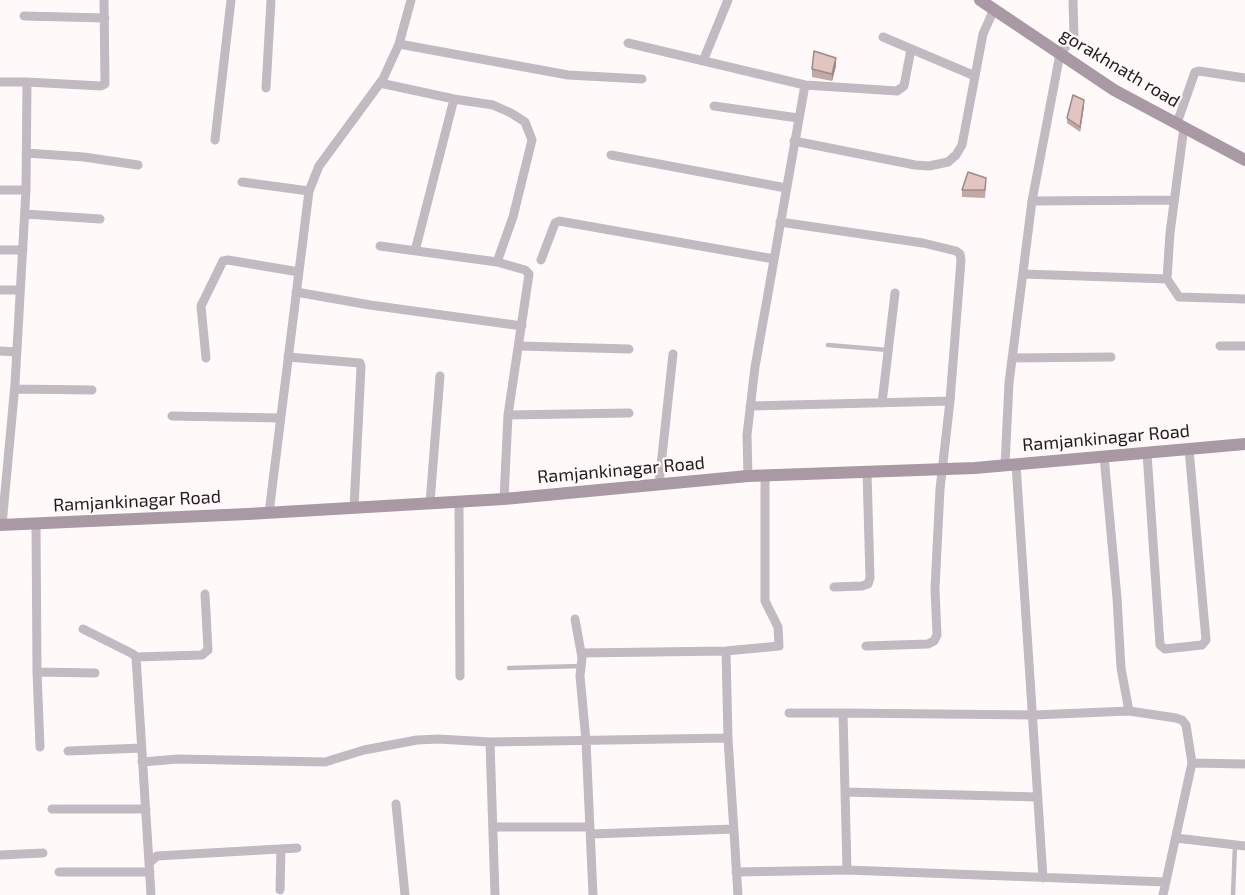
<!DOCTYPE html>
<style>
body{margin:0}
canvas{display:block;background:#fff9fa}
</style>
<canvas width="1245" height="895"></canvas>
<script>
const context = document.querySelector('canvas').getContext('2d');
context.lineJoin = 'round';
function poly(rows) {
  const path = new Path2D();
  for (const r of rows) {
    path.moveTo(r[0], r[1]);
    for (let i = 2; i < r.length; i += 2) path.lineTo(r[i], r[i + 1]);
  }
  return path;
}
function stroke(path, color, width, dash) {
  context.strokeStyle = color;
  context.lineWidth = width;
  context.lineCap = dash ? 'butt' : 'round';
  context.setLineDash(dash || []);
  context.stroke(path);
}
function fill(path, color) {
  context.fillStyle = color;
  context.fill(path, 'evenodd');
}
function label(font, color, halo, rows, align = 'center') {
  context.font = font + ' "Exo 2",sans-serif';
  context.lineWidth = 4.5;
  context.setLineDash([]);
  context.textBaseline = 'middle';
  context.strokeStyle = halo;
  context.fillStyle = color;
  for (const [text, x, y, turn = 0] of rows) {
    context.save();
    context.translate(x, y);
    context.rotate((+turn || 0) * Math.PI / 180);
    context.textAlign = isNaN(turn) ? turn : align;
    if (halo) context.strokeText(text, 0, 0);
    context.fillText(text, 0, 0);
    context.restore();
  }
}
stroke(poly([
 [828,345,888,350],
 [509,668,581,666],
 [1233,895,1235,845]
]), '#c3b9c1', 4.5);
stroke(poly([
 [24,16,105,18],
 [883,37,975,76],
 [628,43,805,85,897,91,904,86,911,49],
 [399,44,568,75,642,79],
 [703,61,728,0],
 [0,82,27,82,26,190,15,384,2,525],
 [27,82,101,86,105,84,104,0],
 [380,83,454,99,493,105,511,113,525,122,532,140,513,217,497,262],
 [266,88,271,0],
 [714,106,798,118],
 [1177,123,1195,72,1199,71,1245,78],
 [215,140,231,0],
 [794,141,915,165,929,166,948,162,956,155,962,145,983,34,994,9],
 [26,153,84,157,138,165],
 [611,155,786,188],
 [242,182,309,191],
 [0,190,26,190],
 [1032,201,1174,200],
 [25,214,100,219],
 [780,222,923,243,956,251,960,254,961,260,950,401,940,489,935,589,937,635,934,641,928,644,866,646],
 [380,246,497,262,525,270,529,274,508,415,504,499],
 [0,250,23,250],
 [415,251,454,99],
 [541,260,555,223,559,221,774,259],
 [1024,274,1167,279,1170,233,1184,127],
 [1167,279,1179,297,1245,299],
 [0,290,20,290],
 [296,292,370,305,522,326],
 [519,346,629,349],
 [1220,346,1245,346],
 [0,351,17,352],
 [288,357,360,363,361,367,354,508],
 [206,358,201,306,223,261,228,260,299,272],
 [1012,358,1111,357],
 [15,389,92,390],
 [882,403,895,293],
 [750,406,950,401],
 [508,415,629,413],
 [172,416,280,418],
 [1147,453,1160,645,1165,649,1202,645,1206,640,1189,449],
 [1104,456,1117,598,1121,668,1129,711],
 [1016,464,1043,878],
 [1005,465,1009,383,1032,201,1060,54,1074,37,1073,0],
 [748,476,747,435,755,367,805,85],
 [659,484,673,354],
 [459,501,460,676],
 [430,503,440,376],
 [269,513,309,191,319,166,383,79,399,44,411,0],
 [36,523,37,672,40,747],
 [834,587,862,586,868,584,870,578,867,472],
 [575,619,582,658,580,676,586,741,593,895],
 [83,629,133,654,136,657,202,655,208,650,205,594],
 [726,651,728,738,738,895],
 [581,653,726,651,779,646,778,627,765,601,765,476],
 [136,657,149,863],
 [37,672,95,673],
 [789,713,843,713],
 [490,742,495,895],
 [68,751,142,748],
 [142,762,178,759,325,762,364,750,417,740,438,739,490,742,728,738],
 [1192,763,1245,764],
 [845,792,1038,797],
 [396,804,405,895],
 [52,809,146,809],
 [493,827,590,827],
 [591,834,734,829],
 [1176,838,1245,846],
 [0,855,43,853],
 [847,870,843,713,1034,715,1129,711,1176,718,1182,720,1186,725,1192,763,1163,895],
 [59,872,150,872],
 [736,872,847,870,1166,882],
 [280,890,281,849],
 [151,895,149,863,157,856,297,848]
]), '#c3b9c1', 9);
stroke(poly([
 [980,0,1114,90,1245,160],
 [0,525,248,514,504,499,748,476,975,468,1245,444]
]), '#a899a5', 12);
fill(poly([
 [836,66,832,81,812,77,812,69],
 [1084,106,1080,132,1067,123,1067,118],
 [986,185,985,198,962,197,962,190]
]), '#c3a9a5');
fill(poly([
 [836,58,836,66,832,81,832,74],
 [1084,100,1084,106,1080,132,1080,127]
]), '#9f8a86');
const building = poly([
 [814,51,836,58,832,74,812,69,814,51],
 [1073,95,1084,100,1080,127,1067,118,1073,95],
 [968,172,986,178,985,190,962,190,968,172]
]);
fill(building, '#e3c5c0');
stroke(building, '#9f8a86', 1.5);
label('18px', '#251a1d', '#fff9fa', [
 ["gorakhnath road",1120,68,31],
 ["Ramjankinagar Road",1106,438,-5],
 ["Ramjankinagar Road",621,470,-5],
 ["Ramjankinagar Road",137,501,-3]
]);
</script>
